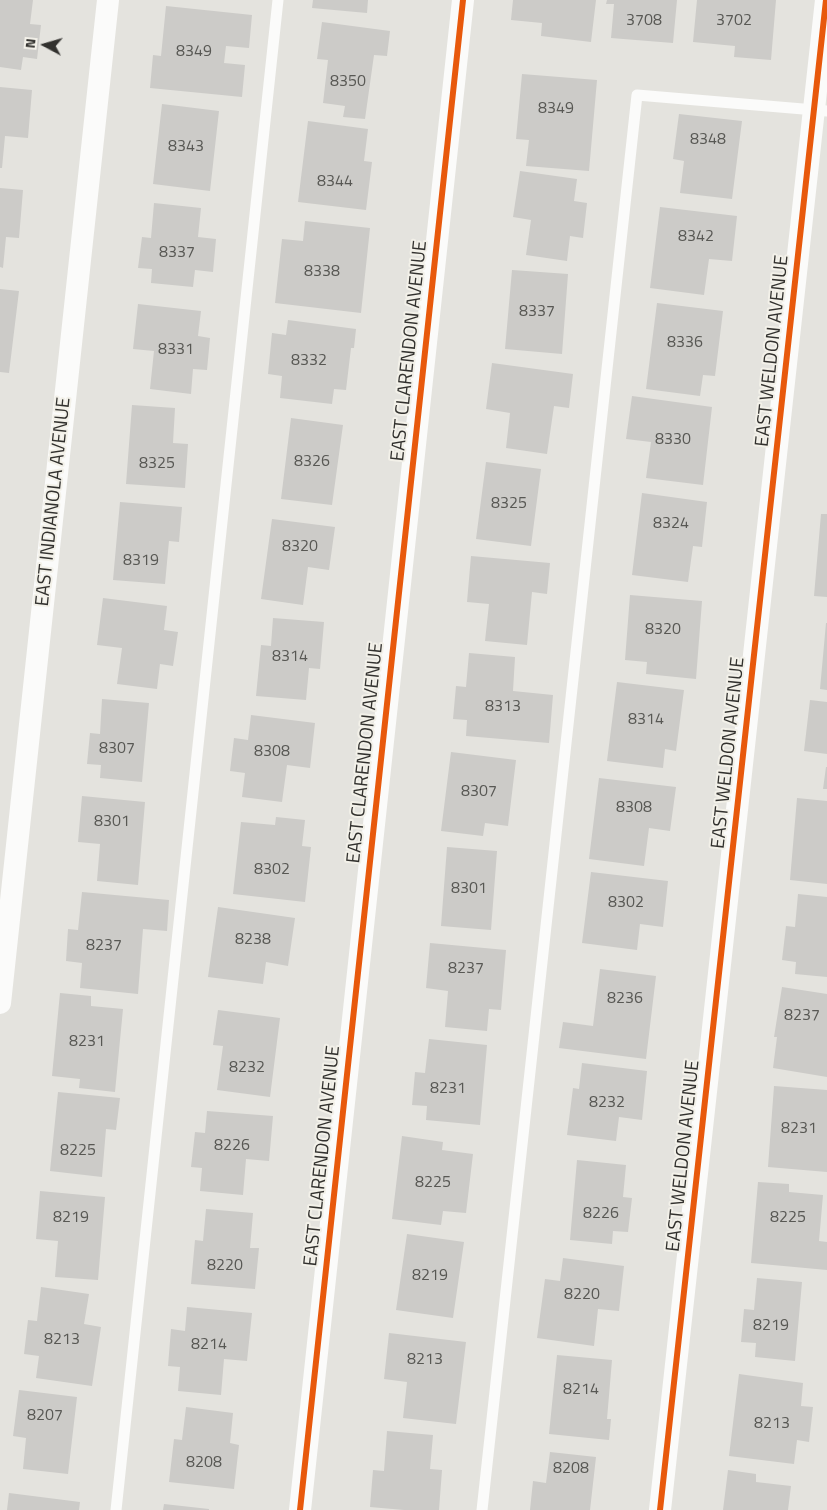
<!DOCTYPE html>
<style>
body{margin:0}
#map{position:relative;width:827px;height:1510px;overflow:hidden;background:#e4e3de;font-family:"Titillium Web",sans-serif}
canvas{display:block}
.north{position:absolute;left:20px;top:20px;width:50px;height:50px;-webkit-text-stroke:4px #f3f1e9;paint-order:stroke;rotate:276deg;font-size:14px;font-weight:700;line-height:20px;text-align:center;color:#32312e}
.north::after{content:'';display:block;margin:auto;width:18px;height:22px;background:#32312e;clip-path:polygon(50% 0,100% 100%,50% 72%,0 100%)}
</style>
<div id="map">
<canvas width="827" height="1510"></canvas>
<div class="north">N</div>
</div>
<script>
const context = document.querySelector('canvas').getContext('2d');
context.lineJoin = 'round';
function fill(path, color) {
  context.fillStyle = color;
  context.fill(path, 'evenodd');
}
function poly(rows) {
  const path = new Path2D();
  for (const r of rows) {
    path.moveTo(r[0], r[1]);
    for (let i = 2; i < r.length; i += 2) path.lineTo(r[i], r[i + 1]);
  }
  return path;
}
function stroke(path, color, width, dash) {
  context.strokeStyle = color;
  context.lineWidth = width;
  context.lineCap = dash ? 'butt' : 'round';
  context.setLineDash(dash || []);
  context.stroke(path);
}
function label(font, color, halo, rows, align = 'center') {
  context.font = font + ' "Titillium Web",sans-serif';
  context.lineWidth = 4;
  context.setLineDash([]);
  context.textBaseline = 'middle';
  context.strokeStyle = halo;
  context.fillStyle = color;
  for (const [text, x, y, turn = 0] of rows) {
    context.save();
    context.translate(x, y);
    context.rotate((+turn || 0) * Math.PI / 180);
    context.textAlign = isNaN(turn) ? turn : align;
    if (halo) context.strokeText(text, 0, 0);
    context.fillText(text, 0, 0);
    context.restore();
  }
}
fill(poly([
 [0,0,33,0,30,24,41,25,37,59,23,57,21,70,0,67],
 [313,0,368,0,367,13,312,8],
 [513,0,596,0,591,42,541,36,542,23,511,20],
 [607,0,677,0,673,43,611,38,614,4,606,4],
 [697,0,776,0,771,60,734,57,735,46,693,42],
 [166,6,252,15,249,48,226,46,224,63,245,65,242,97,150,88,153,55,161,56],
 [322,22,390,31,387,56,374,55,365,119,343,117,345,106,323,103,328,60,317,59],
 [522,74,597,80,589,171,526,166,529,140,516,139],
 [0,87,32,90,28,138,5,136,2,168,0,168],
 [162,104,219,111,210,191,153,184],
 [679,114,742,121,732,199,680,193,684,161,673,159],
 [308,121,368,129,364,161,372,162,366,210,298,202],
 [520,171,577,179,574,201,587,203,583,238,570,236,567,261,526,255,531,220,513,217],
 [0,188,23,190,19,238,6,237,3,268,0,267],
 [154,203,201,208,198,237,216,239,213,272,195,270,193,287,151,283,152,269,138,268,142,237,151,238],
 [660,207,737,216,732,261,709,259,704,295,650,288],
 [305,221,370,228,361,313,275,303,282,239,303,241],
 [512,270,568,274,562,354,505,349],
 [0,289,19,291,9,373,0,372],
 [657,303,723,311,715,376,703,375,700,396,646,389],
 [138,304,201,311,198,336,210,338,207,370,193,369,191,394,150,389,154,351,133,349],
 [288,320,356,329,354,348,351,348,346,390,334,389,332,404,280,398,282,376,268,374,272,333,286,335],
 [492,363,573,374,569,408,554,406,547,454,506,448,510,413,486,409],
 [632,396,712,407,703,485,646,478,651,442,626,439],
 [132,405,175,408,173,443,188,444,185,488,126,484],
 [291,418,343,425,332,505,281,499],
 [486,462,541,469,531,546,476,539],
 [642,493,707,502,702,547,693,546,688,582,632,575],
 [120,502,182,507,179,542,169,541,165,584,113,580],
 [821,514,827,514,827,597,814,596],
 [272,519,335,527,329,570,308,567,303,605,261,599],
 [471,556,550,563,547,594,532,592,527,645,485,641,489,604,467,602],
 [630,595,702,601,696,679,646,674,647,662,625,660],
 [103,598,167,606,164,630,178,632,173,666,160,664,157,689,117,684,122,648,97,645],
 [273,618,324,622,320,669,309,668,306,700,256,696,261,645,271,646],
 [826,623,827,623,827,690,820,689],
 [469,653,515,657,513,691,553,695,549,743,466,736,467,720,453,719,456,686,466,687],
 [617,682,684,690,676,751,665,749,663,768,607,761],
 [102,699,149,703,142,782,100,778,101,765,87,764,90,733,100,734],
 [810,700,827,702,827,754,804,751],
 [251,715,315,723,310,768,287,765,282,802,242,797,245,773,230,771,234,738,248,740],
 [451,752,516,760,508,826,485,823,483,836,441,831],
 [826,767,827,767,827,789,823,789],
 [599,778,676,787,670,831,649,828,644,866,589,859],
 [82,796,145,802,138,885,97,881,100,844,78,842],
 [797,798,827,801,827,884,790,880],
 [276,817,305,820,302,846,311,847,305,902,233,894,241,822,275,825],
 [447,847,497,851,491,930,441,926],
 [591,872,668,881,663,927,640,924,637,950,582,943],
 [82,892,169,900,167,931,143,929,138,994,80,988,82,963,66,961,68,929,78,930],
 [798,894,827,897,827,977,795,974,796,962,782,960,786,926,795,927],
 [218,907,295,918,288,966,266,962,263,984,208,977],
 [430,943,506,950,501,1010,489,1009,487,1031,445,1027,448,991,426,988],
 [600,969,656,976,646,1059,559,1048,563,1022,593,1026],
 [782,987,827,994,827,1077,773,1068,777,1037,774,1037],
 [60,993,91,996,91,1006,123,1009,115,1092,79,1088,80,1079,52,1076],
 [218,1010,280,1018,270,1097,217,1090,223,1046,213,1045],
 [429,1039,487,1045,480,1125,426,1120,427,1106,412,1105,415,1072,425,1073],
 [582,1063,647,1071,642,1120,619,1117,616,1141,567,1135,573,1088,579,1089],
 [774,1086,827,1090,827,1172,768,1167],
 [58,1092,120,1098,116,1130,106,1129,102,1177,50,1171],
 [207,1111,273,1116,269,1161,246,1159,243,1195,200,1191,202,1168,191,1167,195,1132,205,1133],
 [402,1136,443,1142,442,1150,473,1154,466,1213,443,1211,441,1225,392,1219],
 [577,1160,626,1165,623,1197,632,1198,628,1232,613,1231,612,1244,570,1240],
 [758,1182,789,1184,789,1192,823,1195,819,1241,827,1242,827,1270,751,1263],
 [40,1191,105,1197,98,1280,55,1277,58,1241,36,1239],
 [206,1209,253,1213,250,1248,259,1248,255,1289,191,1284,195,1240,203,1241],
 [407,1234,464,1242,453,1318,396,1310],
 [563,1258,624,1266,619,1311,598,1309,594,1346,537,1338,545,1279,560,1281],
 [757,1278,802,1282,795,1361,755,1357,756,1343,741,1342,744,1309,754,1310],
 [41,1287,89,1294,84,1324,101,1327,92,1386,36,1378,39,1356,24,1354,28,1320,37,1321],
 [187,1307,252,1313,247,1361,224,1359,221,1395,178,1391,180,1367,168,1366,171,1329,185,1331],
 [389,1333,466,1342,456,1424,403,1418,407,1382,384,1379],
 [557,1355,612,1360,607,1419,611,1419,609,1440,549,1434],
 [739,1374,803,1383,801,1406,813,1407,809,1442,797,1440,794,1464,729,1456],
 [19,1390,77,1397,68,1474,23,1469,26,1438,13,1436],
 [186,1407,233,1413,230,1443,239,1445,234,1489,169,1482,174,1439,182,1440],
 [387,1431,433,1435,430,1469,442,1470,439,1510,404,1510,370,1507,373,1470,384,1471],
 [550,1452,596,1457,590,1510,530,1510,533,1481,546,1483],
 [728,1470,756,1474,756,1482,791,1486,788,1510,723,1510],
 [9,1493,80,1502,79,1510,7,1510],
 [164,1504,209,1509,209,1510,163,1510]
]), '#cccbc8');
stroke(poly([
 [116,1510,278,0],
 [482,1510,637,95,827,111]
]), '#fbfbfa', 11);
stroke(poly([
 [0,1003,108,0],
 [300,1510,463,0],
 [660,1510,826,0]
]), '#fbfbfa', 22);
stroke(poly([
 [300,1510,463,0],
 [660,1510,826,0]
]), '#e8590c', 6);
label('16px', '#585854', null, [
 ["3708",644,21],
 ["3702",734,21],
 ["8349",194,52],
 ["8350",348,82],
 ["8349",556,109],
 ["8348",708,140],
 ["8343",186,147],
 ["8344",335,182],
 ["8342",696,237],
 ["8337",177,253],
 ["8338",322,272],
 ["8337",537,312],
 ["8336",685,343],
 ["8331",176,350],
 ["8332",309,361],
 ["8330",673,440],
 ["8326",312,462],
 ["8325",157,464],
 ["8325",509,504],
 ["8324",671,524],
 ["8320",300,547],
 ["8319",141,561],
 ["8320",663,630],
 ["8314",290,657],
 ["8313",503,707],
 ["8314",646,720],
 ["8307",117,749],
 ["8308",272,752],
 ["8307",479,792],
 ["8308",634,808],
 ["8301",112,822],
 ["8302",272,870],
 ["8301",469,889],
 ["8302",626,903],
 ["8238",253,940],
 ["8237",104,946],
 ["8237",466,969],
 ["8236",625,999],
 ["8237",802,1016],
 ["8231",87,1042],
 ["8232",247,1068],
 ["8231",448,1089],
 ["8232",607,1103],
 ["8231",799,1129],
 ["8226",232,1146],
 ["8225",78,1151],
 ["8225",433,1183],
 ["8226",601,1214],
 ["8219",71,1218],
 ["8225",788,1218],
 ["8220",225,1266],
 ["8219",430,1276],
 ["8220",582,1295],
 ["8219",771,1326],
 ["8213",62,1340],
 ["8214",209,1345],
 ["8213",425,1360],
 ["8214",581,1390],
 ["8207",45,1416],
 ["8213",772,1424],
 ["8208",204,1463],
 ["8208",571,1469]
]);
label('19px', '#32312e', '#f3f1e9', [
 ["EAST CLARENDON AVENUE",410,351,-84],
 ["EAST WELDON AVENUE",773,351,-84],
 ["EAST INDIANOLA AVENUE",54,502,-84],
 ["EAST CLARENDON AVENUE",366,753,-84],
 ["EAST WELDON AVENUE",729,753,-84],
 ["EAST CLARENDON AVENUE",323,1156,-84],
 ["EAST WELDON AVENUE",684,1156,-84]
]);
</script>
